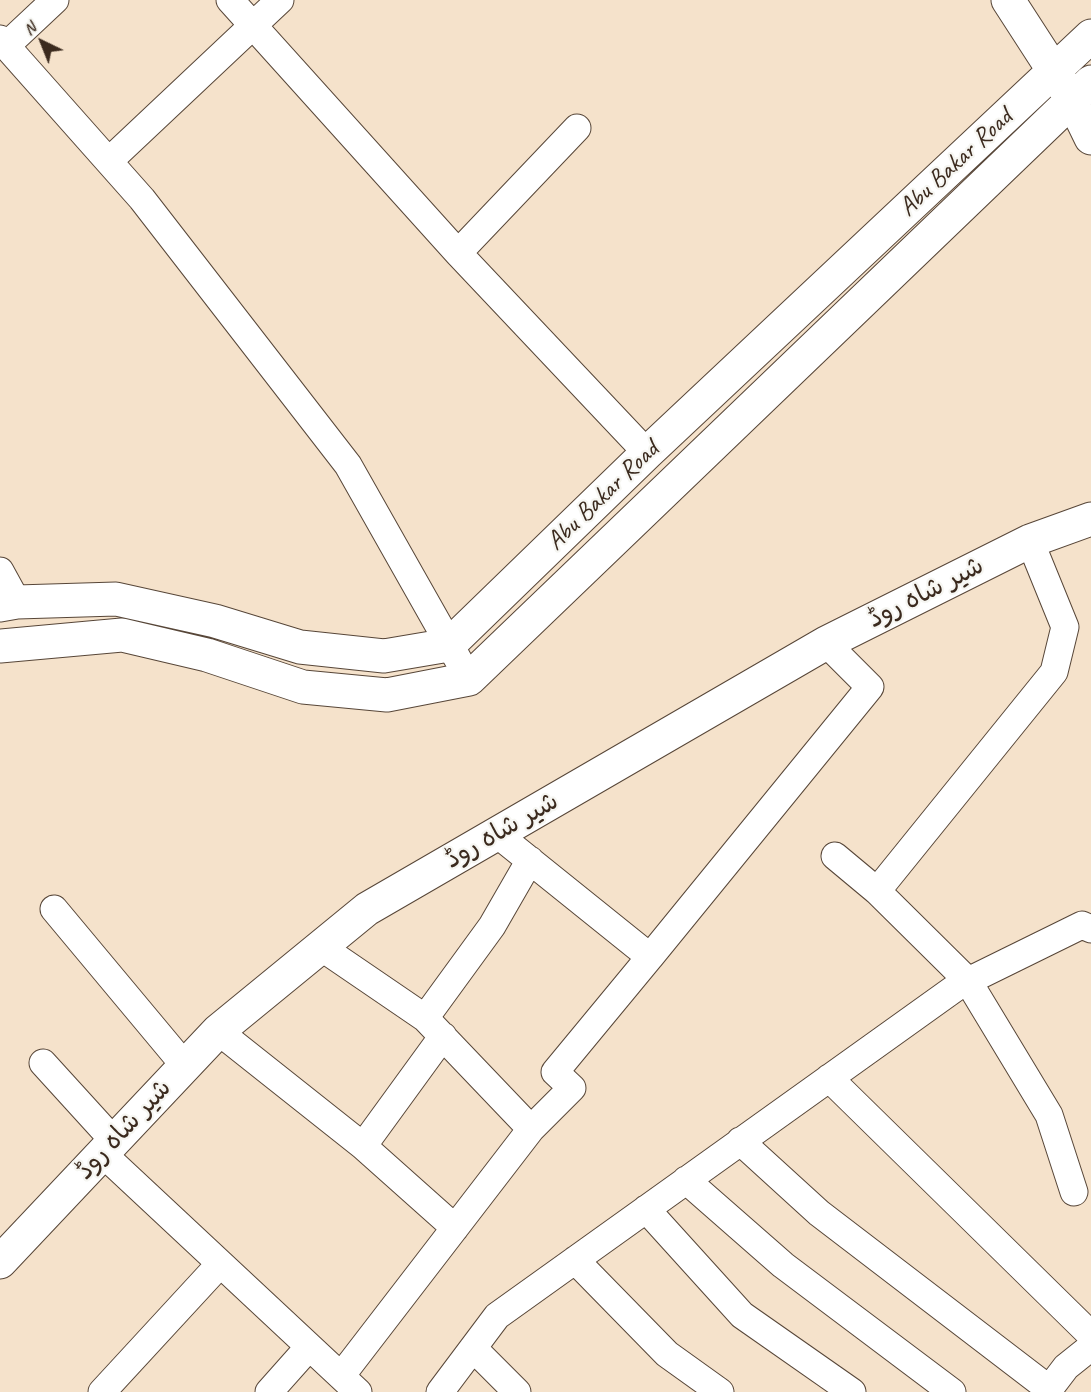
<!DOCTYPE html>
<meta charset="utf-8">
<style>
body{margin:0}
#map{position:relative;width:1091px;height:1392px;overflow:hidden;background:#f5e2cb;font-family:Caveat,sans-serif}
canvas{display:block}
.north{position:absolute;left:12px;top:12px;width:60px;height:60px;-webkit-text-stroke:4px #f6f6f2;paint-order:stroke;rotate:317deg;font-size:16px;font-weight:700;line-height:24px;text-align:center;color:#3b2a1e}
.north::after{content:'';display:block;margin:auto;width:21px;height:27px;background:#3b2a1e;clip-path:polygon(50% 0,100% 100%,50% 72%,0 100%)}
</style>
<div id="map">
<canvas width="1091" height="1392"></canvas>
<div class="north">N</div>
</div>
<script>
const context = document.querySelector('canvas').getContext('2d');
context.lineJoin = 'round';
function poly(rows) {
  const path = new Path2D();
  for (const r of rows) {
    path.moveTo(r[0], r[1]);
    for (let i = 2; i < r.length; i += 2) path.lineTo(r[i], r[i + 1]);
  }
  return path;
}
function stroke(path, color, width, dash) {
  context.strokeStyle = color;
  context.lineWidth = width;
  context.lineCap = dash ? 'butt' : 'round';
  context.setLineDash(dash || []);
  context.stroke(path);
}
function label(font, color, halo, rows, align = 'center') {
  context.font = font + ' Caveat,"Playpen Sans Arabic",sans-serif';
  context.lineWidth = 4.5;
  context.setLineDash([]);
  context.textBaseline = 'middle';
  context.strokeStyle = halo;
  context.fillStyle = color;
  for (const [text, x, y, turn = 0] of rows) {
    context.save();
    context.translate(x, y);
    context.rotate((+turn || 0) * Math.PI / 180);
    context.textAlign = isNaN(turn) ? turn : align;
    if (halo) context.strokeText(text, 0, 0);
    context.fillText(text, 0, 0);
    context.restore();
  }
}
const street = poly([
 [230,0,458,253,647,453],
 [0,39,142,199,348,465,469,679],
 [6,46,55,0],
 [109,161,280,0],
 [458,253,577,128],
 [0,571,17,602],
 [497,834,650,957,870,687,826,643],
 [835,856,877,891,968,981,1049,1115,1074,1192],
 [877,891,1054,672,1065,627,1030,541],
 [54,909,185,1066],
 [321,947,425,1018,492,926,530,860],
 [425,1018,531,1129,572,1088,555,1072,650,957],
 [218,1031,363,1146],
 [443,1036,363,1146,455,1228],
 [43,1063,114,1141],
 [829,1078,1091,1335],
 [740,1141,819,1213,1049,1389],
 [102,1153,358,1392],
 [686,1180,783,1265,952,1392],
 [646,1209,742,1315,852,1392],
 [575,1260,667,1354,720,1392],
 [473,1348,517,1392],
 [341,1376,531,1129],
 [102,1392,220,1264],
 [269,1392,309,1347],
 [440,1392,497,1316,958,986,1082,925,1091,929],
 [1047,1392,1066,1367,1091,1347]
]);
const secondary = poly([
 [1008,0,1072,99,1091,138],
 [0,605,17,602,116,599,215,621,300,647,384,656,449,645,647,453,1091,36],
 [0,646,122,635,207,655,303,687,387,695,469,679,1091,82],
 [0,1262,218,1031,367,909,826,643,1030,541,1091,519]
]);
stroke(street, '#574638', 29);
stroke(secondary, '#574638', 35);
stroke(street, '#fff', 27);
stroke(secondary, '#fff', 33);
label('26px', '#3b2a1e', '#f6f6f2', [
 ["Abu Bakar Road",956,163,-43],
 ["Abu Bakar Road",603,496,-44],
 ["شیر شاہ روڈ",926,593,-27],
 ["شیر شاہ روڈ",502,831,-30],
 ["شیر شاہ روڈ",124,1130,-47]
]);
</script>
